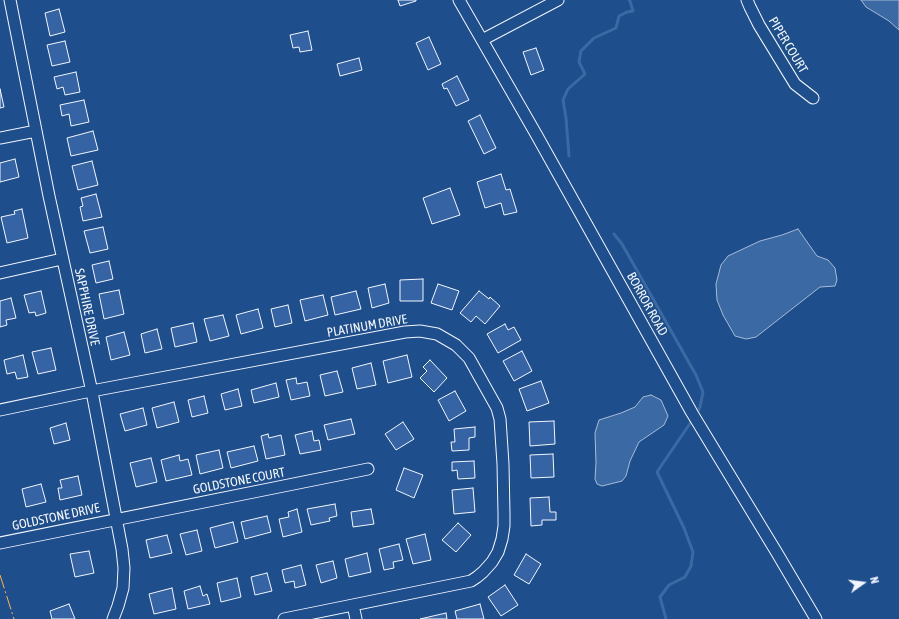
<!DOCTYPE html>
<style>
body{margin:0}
#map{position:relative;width:899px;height:619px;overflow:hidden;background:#1f4e8c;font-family:"Asap Condensed",sans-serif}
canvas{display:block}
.north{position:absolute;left:843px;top:563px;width:40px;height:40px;-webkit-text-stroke:3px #1f4e8c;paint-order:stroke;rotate:76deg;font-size:11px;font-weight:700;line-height:16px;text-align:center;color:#f2f6ff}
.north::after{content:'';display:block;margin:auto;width:14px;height:18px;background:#f2f6ff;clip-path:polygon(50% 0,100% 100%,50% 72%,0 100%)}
</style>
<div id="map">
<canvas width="899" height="619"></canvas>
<div class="north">N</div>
</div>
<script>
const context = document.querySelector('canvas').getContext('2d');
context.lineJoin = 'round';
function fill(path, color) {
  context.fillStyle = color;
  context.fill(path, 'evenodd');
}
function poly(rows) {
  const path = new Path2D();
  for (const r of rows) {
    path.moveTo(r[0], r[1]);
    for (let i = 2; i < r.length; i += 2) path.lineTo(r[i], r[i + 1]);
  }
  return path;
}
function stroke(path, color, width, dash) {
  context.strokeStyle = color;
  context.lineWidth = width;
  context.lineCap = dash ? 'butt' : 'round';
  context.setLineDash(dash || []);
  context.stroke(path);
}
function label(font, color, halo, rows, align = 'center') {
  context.font = font + ' "Asap Condensed",sans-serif';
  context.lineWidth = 3;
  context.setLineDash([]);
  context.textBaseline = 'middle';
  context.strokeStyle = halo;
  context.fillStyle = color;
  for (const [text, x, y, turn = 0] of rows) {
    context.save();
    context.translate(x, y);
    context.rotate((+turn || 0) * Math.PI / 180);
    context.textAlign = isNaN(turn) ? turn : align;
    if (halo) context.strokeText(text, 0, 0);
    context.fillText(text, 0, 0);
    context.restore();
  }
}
const water = poly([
 [861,0,899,0,899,30,889,21,866,7,861,0],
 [798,229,817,256,828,260,835,268,837,280,835,286,820,287,756,337,746,339,735,336,723,315,717,300,716,284,721,265,728,256,760,241,782,235,798,229],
 [651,395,661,400,668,416,664,425,639,442,630,461,626,476,622,481,602,486,597,484,595,479,596,463,595,433,599,420,621,413,635,407,643,397,651,395]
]);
fill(water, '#3b69a3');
stroke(water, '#a8bbd7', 1);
stroke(poly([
 [569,156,566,118,563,100,568,89,585,74,579,62,581,51,594,38,616,28,619,16,627,12,633,11,630,1,629,0],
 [614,234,622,244,696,375,703,392,700,407,696,415],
 [666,619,660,597,669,585,685,577,691,566,693,552,684,528,657,472,693,419]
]), '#3b69a3', 3);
const building = poly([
 [398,0,416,0,416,1,400,6,398,0],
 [59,9,65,32,50,36,45,13,59,9],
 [308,31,312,50,300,52,299,47,293,48,290,35,308,31],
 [429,37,441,64,428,70,416,43,429,37],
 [65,41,70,62,52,66,47,45,65,41],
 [536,48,544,70,531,75,523,52,536,48],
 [359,58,362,70,340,76,337,64,359,58],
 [76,72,80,92,65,95,63,87,57,89,54,77,76,72],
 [457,76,469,100,456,106,447,88,444,89,442,84,457,76],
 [0,89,4,107,0,108,0,89],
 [84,100,89,122,71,126,69,114,62,116,60,105,84,100],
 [480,115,496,148,484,154,468,121,480,115],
 [93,131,98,150,71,156,67,138,93,131],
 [15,159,19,177,0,182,0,163,15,159],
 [92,161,98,185,78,190,72,166,92,161],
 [501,174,506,190,510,189,517,212,504,215,501,203,485,208,477,182,501,174],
 [450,188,460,215,432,224,423,198,450,188],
 [96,194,102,217,83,221,80,207,83,206,81,198,96,194],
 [22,209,28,238,7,243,1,217,15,214,14,211,22,209],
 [103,227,108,249,90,253,84,231,103,227],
 [109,261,113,279,96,283,92,265,109,261],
 [423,279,423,301,400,301,400,280,423,279],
 [385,284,389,303,372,308,368,288,385,284],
 [438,284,459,291,452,310,431,303,438,284],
 [119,290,124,314,104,319,99,294,119,290],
 [41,291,46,313,36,316,35,312,29,313,24,295,41,291],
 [356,291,361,309,335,315,331,297,356,291],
 [479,291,489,299,490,297,500,306,485,324,476,316,471,322,460,313,479,291],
 [323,295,328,315,305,321,300,300,323,295],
 [11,298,16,318,6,320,7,325,0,327,0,301,11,298],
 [288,305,292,323,275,327,271,309,288,305],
 [258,309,263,328,241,334,236,315,258,309],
 [223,315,229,336,210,341,204,319,223,315],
 [193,323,197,342,175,347,171,328,193,323],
 [505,324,508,330,514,327,521,340,498,353,487,334,505,324],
 [157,329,162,349,145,353,141,334,157,329],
 [124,332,130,355,111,360,106,337,124,332],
 [51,348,56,370,38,374,32,352,51,348],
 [522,351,532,371,514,381,503,361,522,351],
 [23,355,28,377,17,379,15,372,7,374,4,360,23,355],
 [407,355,412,377,388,383,383,361,407,355],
 [430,360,447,378,434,392,420,378,427,371,423,367,430,360],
 [371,363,376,385,357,389,352,368,371,363],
 [337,371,343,392,325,396,320,375,337,371],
 [296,378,297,384,307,382,310,396,291,400,286,380,296,378],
 [541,381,549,403,527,411,519,389,541,381],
 [276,383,279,397,254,403,251,390,276,383],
 [238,389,242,406,225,410,221,394,238,389],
 [455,391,466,411,449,421,438,400,455,391],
 [204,396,208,413,192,417,188,400,204,396],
 [174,402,179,422,157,428,152,408,174,402],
 [143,408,147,425,125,431,120,414,143,408],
 [351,419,355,434,328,440,324,425,351,419],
 [554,421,555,444,530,446,529,422,554,421],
 [403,422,414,439,396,450,385,434,403,422],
 [66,423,70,440,54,444,50,428,66,423],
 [475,427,475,437,469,438,469,450,452,451,451,442,455,442,454,429,475,427],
 [312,431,314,441,319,440,321,450,300,454,295,435,312,431],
 [268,434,269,438,281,435,285,455,266,459,261,436,268,434],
 [254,446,258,461,231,468,227,452,254,446],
 [219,450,223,468,200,474,196,455,219,450],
 [553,454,554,477,531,478,530,455,553,454],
 [179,455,180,461,188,459,192,475,166,481,161,460,179,455],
 [151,458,157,482,136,487,130,463,151,458],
 [474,461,475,478,458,479,457,470,452,471,452,462,474,461],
 [404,468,423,475,414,498,396,490,404,468],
 [78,476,82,495,60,500,58,488,62,488,60,480,78,476],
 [41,484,46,502,26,507,22,489,41,484],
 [473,488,475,512,454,514,452,490,473,488],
 [549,497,550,512,556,512,556,520,542,520,542,525,531,526,530,498,549,497],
 [335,504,337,516,329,518,330,521,311,525,307,509,335,504],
 [297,509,302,532,283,537,279,519,289,517,288,512,297,509],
 [371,509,374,524,353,527,351,512,371,509],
 [267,516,271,532,245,539,241,522,267,516],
 [233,522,238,542,215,548,210,528,233,522],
 [458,523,471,535,456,552,442,540,458,523],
 [197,530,202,551,186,555,180,534,197,530],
 [425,534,431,560,413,564,406,539,425,534],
 [167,535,172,553,150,558,146,540,167,535],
 [399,544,403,560,393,562,394,568,384,570,379,549,399,544],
 [89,551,94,573,75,577,70,554,89,551],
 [367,553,371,572,349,577,345,559,367,553],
 [526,554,541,564,529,584,514,575,526,554],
 [333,561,337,578,321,583,316,565,333,561],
 [301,565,306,585,295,588,294,581,285,583,282,570,301,565],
 [267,573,272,591,255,595,251,577,267,573],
 [237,578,241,597,221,602,217,583,237,578],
 [505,585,518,605,501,616,488,597,505,585],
 [200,586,203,596,207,594,210,604,188,609,184,591,200,586],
 [172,588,176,609,154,614,149,594,172,588],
 [69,604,75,619,52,619,50,611,69,604],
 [480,604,484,619,457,619,455,611,480,604],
 [446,613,447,619,420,619,446,613]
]);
fill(building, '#3563a3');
stroke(building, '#f2f6ff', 1);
const minor = poly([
 [10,0,49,196,92,392,122,549,124,568,123,588,118,606,113,619],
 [459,0,536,134,692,413,777,553,816,619],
 [747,0,750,7,759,25,795,84,813,98],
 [482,40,558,0],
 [0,138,36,131],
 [0,273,62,259],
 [0,410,81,393,405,332,420,331,437,334,456,345,469,358,497,408,500,419,503,464,504,514,504,526,502,539,498,552,492,562,483,572,477,577,471,581,284,619],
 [0,543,368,469],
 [353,605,356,619]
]);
stroke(minor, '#f2f6ff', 13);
stroke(minor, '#1f4e8c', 11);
stroke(poly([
 [0,575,14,619]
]), '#ffb74d', 1, [14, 3, 2, 3]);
label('13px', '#f2f6ff', '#1f4e8c', [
 ["PIPER COURT",788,45,59],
 ["BORROR ROAD",647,304,61],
 ["SAPPHIRE DRIVE",87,307,78],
 ["PLATINUM DRIVE",367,326,-10],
 ["GOLDSTONE COURT",239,481,-11],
 ["GOLDSTONE DRIVE",56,517,-12]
]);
</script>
